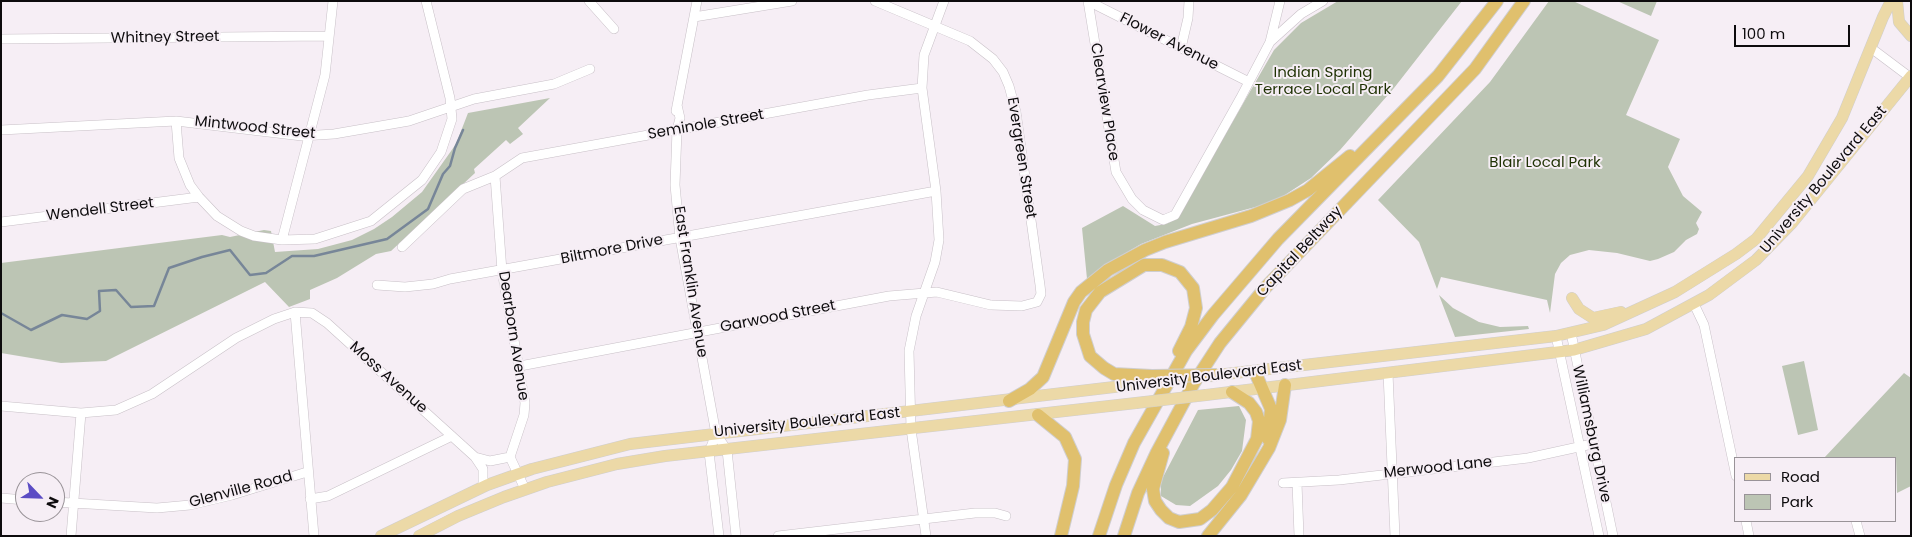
<!DOCTYPE html>
<style>
body{margin:0}
#map{position:relative;width:1912px;height:537px;overflow:hidden;background:#f6eef5;font-family:Poppins,sans-serif}
canvas{display:block}
.frame{position:absolute;inset:0;border:2px solid #0d0b0d;pointer-events:none}
.legend{position:absolute;left:1734px;top:457px;width:162px;height:65px;box-sizing:border-box;background:#f6eef5;border:1px solid #999398;margin:0;padding:6px 9px;list-style:none;font-size:15px;color:#0d0b0d}
.legend li{display:flex;align-items:center;gap:10px;height:25px}
.legend b{width:25px;border:1px solid #999398}
.north{position:absolute;left:15px;top:472px;width:50px;height:50px;box-sizing:border-box;background:#f6eef5;border:1px solid #999398;border-radius:50%;rotate:114deg;font-size:14px;font-weight:700;line-height:20px;text-align:center;color:#0d0b0d}
.north::after{content:'';display:block;margin:auto;width:18px;height:22px;background:#5b4cc4;clip-path:polygon(50% 0,100% 100%,50% 72%,0 100%)}
.scale{position:absolute;left:1734px;top:25px;width:116px;height:22px;box-sizing:border-box;border:2px solid #0d0b0d;border-top:0;padding-left:6px;font-size:15px;line-height:18px;white-space:nowrap;color:#0d0b0d;-webkit-text-stroke:4px #f6eef5;paint-order:stroke}
</style>
<div id="map">
<canvas width="1912" height="537"></canvas>
<div class="frame"></div>
<ul class="legend">
<li><b style="height:6px;background:#ecd9a7"></b>Road</li>
<li><b style="height:14px;background:#bcc5b4"></b>Park</li>
</ul>
<div class="north">N</div>
<div class="scale">100 m</div>
</div>
<script>
const context = document.querySelector('canvas').getContext('2d');
context.lineJoin = 'round';
function fill(path, color) {
  context.fillStyle = color;
  context.fill(path, 'evenodd');
}
function poly(rows) {
  const path = new Path2D();
  for (const r of rows) {
    path.moveTo(r[0], r[1]);
    for (let i = 2; i < r.length; i += 2) path.lineTo(r[i], r[i + 1]);
  }
  return path;
}
function stroke(path, color, width, dash) {
  context.strokeStyle = color;
  context.lineWidth = width;
  context.lineCap = dash ? 'butt' : 'round';
  context.setLineDash(dash || []);
  context.stroke(path);
}
function label(font, color, halo, rows, align = 'center') {
  context.font = font + ' Poppins,sans-serif';
  context.lineWidth = 4;
  context.setLineDash([]);
  context.textBaseline = 'middle';
  context.strokeStyle = halo;
  context.fillStyle = color;
  for (const [text, x, y, turn = 0] of rows) {
    context.save();
    context.translate(x, y);
    context.rotate((+turn || 0) * Math.PI / 180);
    context.textAlign = isNaN(turn) ? turn : align;
    if (halo) context.strokeText(text, 0, 0);
    context.fillText(text, 0, 0);
    context.restore();
  }
}
fill(poly([
 [1338,1,1462,1,1394,88,1340,150,1311,178,1274,202,1192,224,1141,244,1104,266,1087,279,1082,228,1123,206,1155,226,1166,224,1177,218,1274,50,1301,23],
 [1549,1,1573,1,1659,40,1626,115,1680,139,1668,167,1683,196,1702,212,1696,223,1699,229,1697,234,1686,240,1674,252,1658,259,1650,261,1617,253,1589,250,1570,255,1561,263,1555,274,1550,313,1547,300,1441,277,1437,289,1419,242,1378,200,1490,82],
 [1617,1,1657,1,1651,16],
 [550,98,518,128,523,134,510,144,506,140,474,169,475,173,391,251,376,254,337,278,310,290,310,299,289,307,265,282,106,361,61,363,1,353,1,263,222,235,230,237,264,230,271,231,275,252,318,249,352,240,374,229,392,217,422,192,456,144,468,113],
 [1439,295,1453,308,1479,322,1500,327,1528,326,1529,329,1455,337],
 [1804,361,1818,430,1798,435,1782,366],
 [1904,373,1911,378,1911,486,1897,493,1896,458,1824,458],
 [1239,406,1246,420,1242,451,1231,470,1218,486,1190,506,1176,505,1161,496,1161,481,1198,410]
]), '#bcc5b4');
stroke(poly([
 [1,313,31,330,62,315,87,319,100,311,99,291,116,290,131,307,154,306,169,268,202,257,230,250,250,275,266,273,292,256,314,256,387,239,428,209,443,174,450,166,455,148,463,130]
]), '#778698', 2.5);
const minor = poly([
 [589,1,614,29],
 [1088,1,1116,172,1132,199,1143,210,1163,220,1175,215,1240,99,1270,42,1280,1],
 [1088,1,1249,82],
 [694,17,792,1],
 [1,39,329,36],
 [1270,42,1301,14,1323,1],
 [1181,48,1188,18,1189,1],
 [1871,48,1911,78],
 [677,105,680,118,677,130,675,185,680,238,716,434,727,450,736,536],
 [676,111,697,1],
 [176,121,179,158,190,185,199,197,217,216,241,231,254,236,282,240,315,239,371,221,422,180,441,152,452,119,450,98,426,1],
 [1,130,176,121,302,136,334,134,409,121,474,99,554,84,590,69],
 [495,176,502,271,525,403,524,415,510,457,525,489],
 [1,222,199,197],
 [282,240,325,75,333,1],
 [402,247,463,189,495,176,522,158,868,95,922,88],
 [377,285,405,287,433,284,450,279,936,191],
 [1694,304,1704,325,1736,476],
 [295,312,314,536],
 [1571,333,1613,536],
 [1556,336,1599,536],
 [520,366,889,296,937,292,991,305,1022,306,1037,302,1041,294,1040,285,1016,112,1009,86,1003,72,993,59,970,41,875,1],
 [1388,373,1395,536],
 [1,406,81,413,116,410,152,394,236,338,274,319,295,312,312,313,327,323,475,457,490,461,510,457],
 [716,434,709,452,719,536],
 [475,457,483,469,483,487],
 [1283,483,1339,480,1528,458,1592,444],
 [1297,483,1299,536],
 [1,498,25,500],
 [310,499,328,496,452,436],
 [55,502,157,508,190,505,232,495,307,472],
 [1746,521,1749,536],
 [1856,521,1860,536],
 [71,536,81,413],
 [778,536,975,513,995,513,1006,516],
 [926,536,911,429,909,351,916,316,935,262,939,240,936,191,922,88,924,55,944,1]
]);
const major = poly([
 [1897,1,1899,22,1911,36],
 [1572,298,1579,309,1593,318,1621,312],
 [1217,375,1556,336,1603,325,1675,292,1736,254,1756,239,1808,176,1842,118,1883,17,1891,1],
 [1206,395,1574,350,1646,329,1709,295,1756,260,1792,223,1911,76],
 [381,536,487,485,532,469,630,444,1148,383],
 [419,536,458,516,504,497,547,482,617,464,665,456,1136,403]
]);
const highway = poly([
 [1255,372,1271,409,1268,439],
 [1152,376,1114,374,1104,368,1090,356,1083,334,1083,322,1086,310,1100,292,1144,265,1162,265,1180,272,1193,288,1196,308,1191,327,1179,351],
 [1009,401,1030,389,1043,377,1074,302,1081,292,1108,270,1145,250,1165,242,1251,216,1290,200,1308,190,1350,156],
 [1038,415,1065,437,1075,459,1073,486,1061,536],
 [1163,453,1153,489,1155,501,1161,510,1169,518,1179,522,1200,519,1212,510,1232,487,1257,439,1259,421,1256,412,1249,403,1232,392],
 [1099,536,1116,485,1134,443,1186,351,1213,315,1278,239,1438,76,1497,1],
 [1124,536,1138,493,1157,452,1194,383,1220,343,1265,288,1475,69,1524,1],
 [1208,536,1241,495,1269,448,1280,420,1285,385]
]);
stroke(minor, '#c8c0c7', 10);
stroke(major, '#cfcecf', 12);
stroke(highway, '#cfcecf', 14);
stroke(minor, '#fff', 9);
stroke(major, '#ecd9a7', 11);
stroke(highway, '#e0c06d', 12);
const majorBridge = poly([
 [1148,383,1168,381],
 [1136,403,1206,395]
]);
const highwayBridge = poly([
 [1152,376,1217,375]
]);
stroke(majorBridge, '#cfcecf', 12, []);
stroke(highwayBridge, '#cfcecf', 14, []);
stroke(majorBridge, '#ecd9a7', 11);
stroke(highwayBridge, '#e0c06d', 12);
label('15px', '#0d0b0d', '#f6eef5', [
 ["Whitney Street",165,38,-1],
 ["Flower Avenue",1169,42,27],
 ["Clearview Place",1104,102,81],
 ["Seminole Street",706,125,-10],
 ["Mintwood Street",255,128,6],
 ["Evergreen Street",1021,158,81],
 ["University Boulevard East",1824,180,-50],
 ["Wendell Street",100,210,-7],
 ["Biltmore Drive",612,250,-11],
 ["Capital Beltway",1300,252,-47],
 ["East Franklin Avenue",690,282,81],
 ["Garwood Street",778,317,-11],
 ["Dearborn Avenue",513,336,81],
 ["University Boulevard East",1209,377,-7],
 ["Moss Avenue",388,378,42],
 ["University Boulevard East",807,423,-6],
 ["Williamsburg Drive",1591,434,78],
 ["Merwood Lane",1438,468,-6],
 ["Glenville Road",241,490,-15]
]);
label('15px', '#1f3204', '#f6eef5', [
 ["Indian Spring",1323,73],
 ["Terrace Local Park",1323,90],
 ["Blair Local Park",1545,163]
]);
</script>
